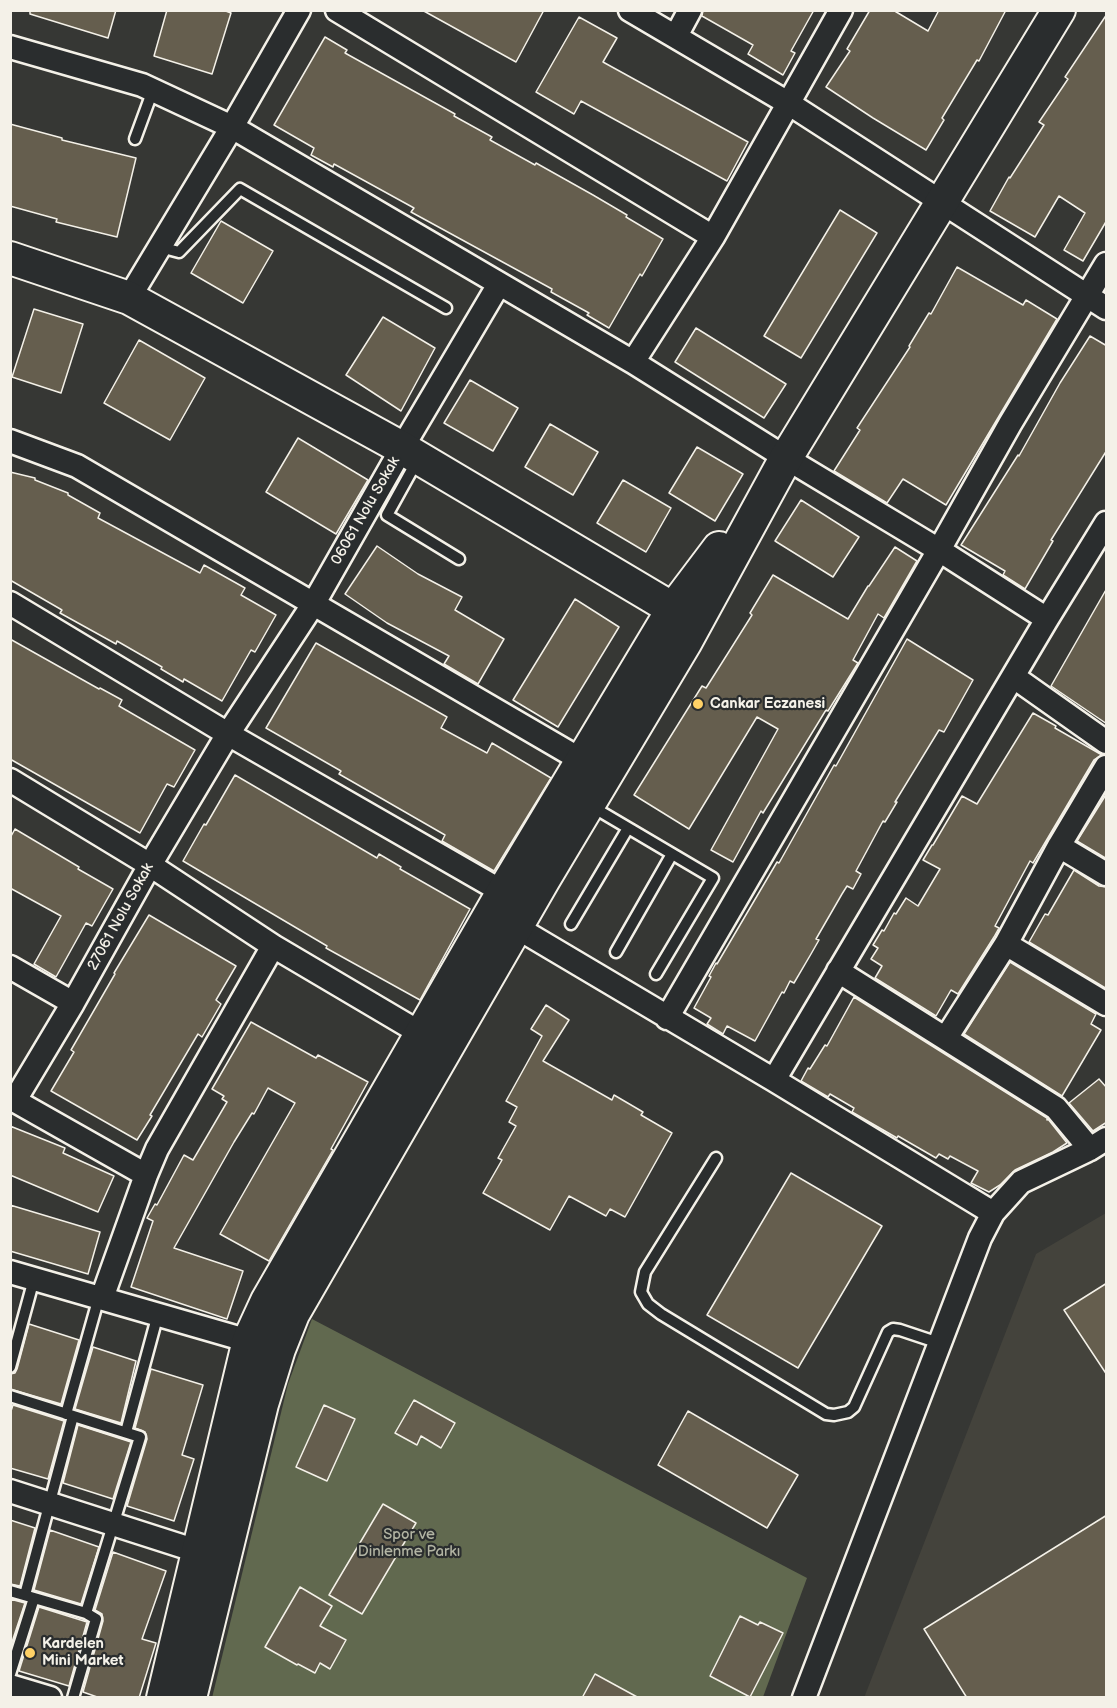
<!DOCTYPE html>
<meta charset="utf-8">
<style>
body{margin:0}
#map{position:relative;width:1117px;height:1708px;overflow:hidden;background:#363734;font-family:"Balsamiq Sans",sans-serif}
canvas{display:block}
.frame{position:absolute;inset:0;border:12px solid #f4f1e8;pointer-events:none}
</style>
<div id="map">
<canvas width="1117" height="1708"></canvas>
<div class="frame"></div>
</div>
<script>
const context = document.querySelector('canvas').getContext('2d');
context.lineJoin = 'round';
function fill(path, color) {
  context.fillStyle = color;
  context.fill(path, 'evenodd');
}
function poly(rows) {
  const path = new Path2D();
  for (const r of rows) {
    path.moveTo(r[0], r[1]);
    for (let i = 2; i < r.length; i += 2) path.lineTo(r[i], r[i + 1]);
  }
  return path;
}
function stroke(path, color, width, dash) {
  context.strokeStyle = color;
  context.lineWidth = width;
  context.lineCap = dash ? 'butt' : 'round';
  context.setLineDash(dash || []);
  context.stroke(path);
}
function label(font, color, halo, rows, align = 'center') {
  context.font = font + ' "Balsamiq Sans",sans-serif';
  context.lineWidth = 4.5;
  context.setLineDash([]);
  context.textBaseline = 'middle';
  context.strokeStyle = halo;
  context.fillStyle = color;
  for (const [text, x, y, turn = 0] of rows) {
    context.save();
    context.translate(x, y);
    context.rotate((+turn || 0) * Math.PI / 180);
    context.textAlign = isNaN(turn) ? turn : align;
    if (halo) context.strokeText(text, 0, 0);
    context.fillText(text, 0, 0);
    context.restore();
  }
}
fill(poly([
 [1106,1213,1106,1697,864,1698,1036,1254]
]), '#44433c');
fill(poly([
 [312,1319,807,1578,763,1697,212,1698,288,1384]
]), '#61694f');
const building = poly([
 [30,10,116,10,108,38,30,14,30,10],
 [167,10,223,10,231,13,212,74,154,56,167,10],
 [422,10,544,10,516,62,422,10],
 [703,10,814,10,791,51,795,53,783,75,748,54,753,45,702,16,703,10],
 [870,10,893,10,928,31,939,10,1006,10,979,61,977,60,942,118,944,120,926,150,873,118,826,87,850,51,847,49,870,10],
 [1107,14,1107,220,1083,261,1064,250,1085,213,1059,196,1035,237,990,211,1009,177,1010,178,1044,125,1039,122,1068,79,1065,77,1107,14],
 [579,17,617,38,603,62,748,142,727,181,581,101,574,114,536,92,579,17],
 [325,37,347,50,345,53,455,114,454,116,492,137,490,140,535,165,536,163,593,195,627,215,626,217,663,239,642,276,640,274,609,328,587,315,589,313,551,292,552,289,411,212,414,208,334,164,333,167,311,155,314,148,274,125,325,37],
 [10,124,62,138,62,140,136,158,117,237,56,222,57,219,10,206,10,124],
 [840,210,877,233,801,358,764,336,840,210],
 [221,221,273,251,243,303,191,273,221,221],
 [957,267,1023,305,1026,300,1057,319,946,505,903,479,887,503,834,471,860,430,857,428,910,347,909,346,929,313,931,314,957,267],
 [34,309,83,324,61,393,12,377,34,309],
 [383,317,435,348,401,411,346,375,383,317],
 [696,328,786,384,764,418,675,362,696,328],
 [1090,336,1107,346,1107,450,1051,540,1053,541,1025,589,1003,575,1005,571,961,545,1018,455,1019,456,1060,383,1090,336],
 [139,340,205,378,170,440,104,403,139,340],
 [470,380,518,408,493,451,444,423,470,380],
 [550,424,598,452,573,495,525,467,550,424],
 [298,438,368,480,336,534,266,492,298,438],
 [697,447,743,474,715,521,669,493,697,447],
 [10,472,35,478,35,480,68,493,68,495,100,513,98,518,200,573,204,565,245,588,241,595,276,615,255,652,251,650,222,701,184,679,183,682,161,669,162,667,117,641,116,644,60,613,62,610,10,580,10,472],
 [623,480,671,508,646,552,597,523,623,480],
 [801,500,859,537,833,577,775,541,801,500],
 [377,546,418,574,462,597,455,610,504,639,478,684,444,664,449,656,387,623,345,594,377,546],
 [895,547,917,561,884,618,878,614,853,660,858,663,828,711,826,710,763,813,761,811,733,862,711,850,778,729,757,717,689,829,634,795,702,686,706,688,752,615,750,613,773,575,848,619,868,586,869,586,895,547],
 [1107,588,1107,724,1051,686,1107,588],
 [575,599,619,627,558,727,513,700,575,599],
 [10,639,99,689,100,688,122,700,119,706,195,750,174,787,167,784,140,833,10,759,10,639],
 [907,639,973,680,944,732,939,730,895,802,897,802,885,822,883,821,856,871,861,874,853,889,847,886,842,894,816,939,819,940,811,954,794,983,790,981,784,993,782,992,755,1041,727,1026,723,1034,707,1024,711,1018,694,1008,711,977,709,976,716,963,717,964,777,862,779,863,834,765,836,766,907,639],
 [316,643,447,717,441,728,487,753,492,743,551,778,494,871,442,841,445,835,339,774,341,771,266,728,316,643],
 [1033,713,1056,726,1055,728,1102,755,1094,760,1033,863,1030,861,995,926,999,928,994,937,958,994,951,990,936,1016,875,978,882,966,871,959,878,948,873,945,882,930,884,931,894,913,896,914,906,898,918,906,940,869,923,860,932,845,933,845,962,796,977,804,1033,713],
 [235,775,377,858,379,854,401,867,400,869,470,909,420,1000,326,948,327,946,183,861,204,824,206,825,235,775],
 [1107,793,1107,859,1077,841,1107,793],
 [15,829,79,867,78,869,113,889,92,926,86,923,56,977,34,964,61,916,10,888,10,838,15,829],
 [1074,870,1099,886,1107,887,1107,989,1029,942,1045,914,1048,915,1074,870],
 [149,915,236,966,216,1000,221,1004,202,1037,198,1034,150,1115,152,1116,137,1140,51,1091,74,1052,71,1050,115,974,114,973,149,915],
 [1010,962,1096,1014,1091,1024,1101,1030,1062,1096,964,1034,1010,962],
 [854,997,1047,1118,1047,1120,1048,1119,1067,1143,1053,1152,1015,1170,1000,1185,989,1192,971,1183,978,1171,950,1156,948,1159,939,1154,936,1158,898,1136,897,1138,852,1112,854,1108,830,1094,828,1097,801,1081,808,1068,810,1069,825,1045,827,1046,854,997],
 [546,1005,569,1020,543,1061,612,1100,614,1095,643,1112,641,1115,672,1133,625,1217,610,1209,606,1216,569,1196,550,1230,483,1193,502,1160,498,1158,516,1126,509,1122,517,1107,506,1101,542,1036,531,1029,546,1005],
 [251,1022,316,1058,318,1055,368,1082,331,1149,333,1150,269,1261,220,1234,295,1103,268,1088,254,1114,252,1113,234,1142,174,1248,243,1271,227,1319,131,1287,153,1221,147,1218,155,1204,157,1205,184,1155,193,1160,227,1102,222,1099,224,1096,212,1089,251,1022],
 [1099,1079,1107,1088,1107,1122,1093,1131,1069,1103,1099,1079],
 [10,1126,65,1148,63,1153,114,1176,98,1212,10,1175,10,1126],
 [791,1173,882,1226,798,1368,707,1315,791,1173],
 [10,1205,100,1232,88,1274,10,1251,10,1205],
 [1107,1283,1107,1375,1064,1310,1107,1283],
 [29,1324,79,1340,61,1404,10,1389,10,1374,15,1373,17,1369,29,1324],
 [93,1347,136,1361,121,1423,75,1409,93,1347],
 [151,1369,203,1385,182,1455,194,1459,174,1521,127,1506,147,1439,145,1432,135,1428,151,1369],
 [414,1400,455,1423,441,1448,421,1436,417,1445,395,1433,414,1400],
 [13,1405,64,1421,48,1479,10,1468,10,1414,13,1405],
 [324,1405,355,1419,327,1481,296,1467,324,1405],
 [688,1411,798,1475,767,1528,658,1465,688,1411],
 [78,1425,131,1442,113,1499,63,1483,78,1425],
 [383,1504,416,1523,362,1614,329,1595,383,1504],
 [1107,1515,1107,1698,967,1698,924,1629,1107,1515],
 [10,1520,35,1528,20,1586,10,1584,10,1520],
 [50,1530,99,1547,81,1604,34,1590,50,1530],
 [113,1552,166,1571,142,1639,156,1643,139,1698,100,1698,83,1692,103,1621,102,1614,95,1610,113,1552],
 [300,1587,332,1606,320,1626,346,1640,330,1669,320,1663,315,1673,298,1664,297,1665,265,1647,300,1587],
 [10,1599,25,1603,10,1648,10,1599],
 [39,1607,87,1622,69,1686,19,1671,39,1607],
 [740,1616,758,1625,760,1622,783,1633,750,1697,710,1676,740,1616],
 [595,1674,639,1698,582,1698,595,1674]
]);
fill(building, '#655e4e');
stroke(building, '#f4f1e8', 1.5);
const lane = poly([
 [135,139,153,90],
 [160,247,179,252,240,189,446,308],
 [418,459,387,515,459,559],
 [591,806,713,878,656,974],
 [571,924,628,828],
 [616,952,672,854],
 [716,1158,645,1272,641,1292,648,1304,661,1314,826,1414,834,1415,848,1412,854,1407,888,1332,893,1329,900,1330,939,1343],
 [10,1367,34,1279],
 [10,1396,140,1437,86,1613],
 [66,1414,99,1297],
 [126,1432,158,1314],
 [10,1591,86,1613,96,1619,73,1698],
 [25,1595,73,1416],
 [10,1674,34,1598]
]);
const street = poly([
 [337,10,713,237],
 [630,10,788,103,1106,308],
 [676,36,690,10],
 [10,47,142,85,232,127,633,362,786,458,939,550,1047,619],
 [129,298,232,127,299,10],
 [633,362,713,237,841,10],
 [10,441,77,466,583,761],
 [10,603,228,734,503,892],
 [1014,677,1106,742],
 [10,780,150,865,273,946,422,1034],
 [1059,846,1106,874],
 [516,927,774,1080,993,1213],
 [1006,944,1106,1004],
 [10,967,73,1003],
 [838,971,1056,1108,1090,1149],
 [667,1018,939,550,1010,424,1106,264],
 [946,1038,1006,944,1059,846,1106,767],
 [774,1080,1047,619,1106,523],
 [10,1098,146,1175],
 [15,1100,73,1003,150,865,228,734,314,603,402,448,499,284],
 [10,1272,263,1345],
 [102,1298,146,1175,157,1149,273,946],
 [10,1491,197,1551],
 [10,1686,50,1698],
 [804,1698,980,1238,993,1213,1021,1182,1090,1149,1106,1139]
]);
const secondary = poly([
 [10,258,129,298,402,448,673,609],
 [163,1698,249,1340,267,1301,503,892,673,609,719,548],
 [190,1698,262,1404,279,1349,293,1314,544,879,685,643,786,458,1059,10]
]);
stroke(lane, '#f4f1e8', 15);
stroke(street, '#f4f1e8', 27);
stroke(secondary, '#f4f1e8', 36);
stroke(lane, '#2a2d2e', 10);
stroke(street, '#2a2d2e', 22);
stroke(secondary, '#2a2d2e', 32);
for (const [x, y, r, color] of [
 [698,704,6,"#ffd166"],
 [30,1653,6,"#ffd166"]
]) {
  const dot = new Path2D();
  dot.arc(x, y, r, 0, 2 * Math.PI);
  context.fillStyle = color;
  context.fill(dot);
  stroke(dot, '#2a2d2e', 2);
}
label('15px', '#f4f1e8', '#2a2d2e', [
 ["06061 Nolu Sokak",366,511,-60],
 ["27061 Nolu Sokak",121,917,-61]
]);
label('bold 15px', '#f4f1e8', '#2a2d2e', [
 ["Cankar Eczanesi",710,704],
 ["Kardelen",42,1644],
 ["Mini Market",42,1661]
], 'left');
label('15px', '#b2b4a3', '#2a2d2e', [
 ["Spor ve",409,1535],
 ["Dinlenme Parkı",409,1552]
]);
</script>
